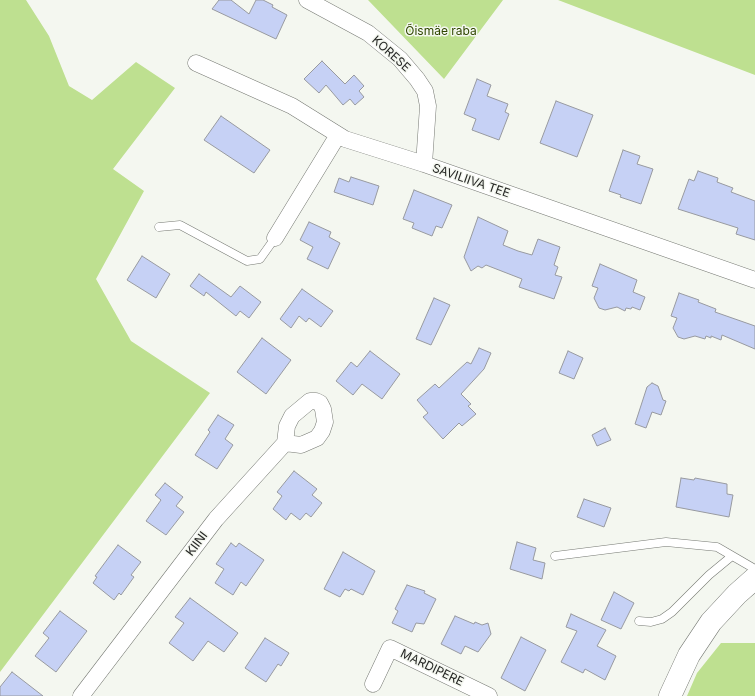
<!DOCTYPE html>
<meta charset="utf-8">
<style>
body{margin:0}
canvas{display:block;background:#f4f7f0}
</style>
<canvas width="755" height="696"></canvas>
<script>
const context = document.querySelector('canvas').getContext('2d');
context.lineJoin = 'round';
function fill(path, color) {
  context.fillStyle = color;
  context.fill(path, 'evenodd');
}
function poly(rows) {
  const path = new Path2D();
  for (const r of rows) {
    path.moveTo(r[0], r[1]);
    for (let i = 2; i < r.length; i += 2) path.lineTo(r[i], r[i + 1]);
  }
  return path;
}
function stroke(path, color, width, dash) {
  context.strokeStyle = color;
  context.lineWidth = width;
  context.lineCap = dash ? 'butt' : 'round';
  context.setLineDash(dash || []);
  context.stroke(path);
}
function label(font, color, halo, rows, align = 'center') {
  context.font = font + ' Inter,sans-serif';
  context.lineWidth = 3;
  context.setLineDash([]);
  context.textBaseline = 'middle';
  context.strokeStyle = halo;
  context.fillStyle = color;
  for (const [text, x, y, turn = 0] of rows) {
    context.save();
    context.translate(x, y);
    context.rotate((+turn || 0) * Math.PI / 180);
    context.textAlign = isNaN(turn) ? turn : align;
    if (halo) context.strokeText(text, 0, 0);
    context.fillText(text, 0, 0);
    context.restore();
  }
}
fill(poly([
 [0,0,26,0,49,36,69,86,92,100,136,62,175,88,113,169,144,191,96,279,131,341,210,393,0,672],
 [368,0,503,0,444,79],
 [558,0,755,0,755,75,721,62],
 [721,643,755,643,755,696,687,696,697,673]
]), '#bee090');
const building = poly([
 [219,0,231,0,249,14,256,0,263,0,273,5,272,7,287,15,276,39,212,9,219,0],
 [322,61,345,84,354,75,364,86,359,91,364,97,355,105,350,99,343,105,326,85,319,93,304,79,322,61],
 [477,79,491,85,487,96,508,104,505,112,509,114,499,140,472,130,476,119,464,114,477,79],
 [556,101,593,115,577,157,540,143,556,101],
 [221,116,270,150,254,173,204,140,221,116],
 [623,150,640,156,637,164,653,169,641,204,620,197,621,195,609,191,623,150],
 [698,171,718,178,717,182,733,188,731,192,755,201,755,240,736,234,738,228,678,209,689,179,694,181,698,171],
 [351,177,379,186,373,205,334,192,339,178,349,182,351,177],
 [414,190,452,205,442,228,436,226,432,236,412,228,414,223,403,219,414,190],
 [478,217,508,231,503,245,518,251,532,255,538,239,560,247,554,265,558,267,555,275,562,277,554,299,519,287,522,279,486,265,482,268,478,266,471,271,464,257,478,217],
 [309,222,331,232,329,237,340,243,328,269,307,259,313,247,300,240,309,222],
 [142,256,170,274,156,298,127,280,142,256],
 [600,264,637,280,633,292,645,297,640,310,632,307,631,309,626,308,625,311,617,307,605,310,599,308,594,298,598,288,592,286,600,264],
 [199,274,231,297,240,286,261,302,249,318,240,311,236,316,206,292,204,296,190,286,199,274],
 [302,289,333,311,321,327,309,318,306,322,299,316,291,328,280,319,302,289],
 [679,293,699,300,698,302,716,309,715,312,755,326,755,349,722,335,721,340,711,336,711,338,706,336,705,339,695,336,684,339,678,337,673,328,677,318,671,316,679,293],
 [434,298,450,305,431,345,416,339,434,298],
 [262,338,291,360,266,394,237,372,262,338],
 [479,348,491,353,484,369,461,394,471,404,468,406,476,414,462,426,459,423,443,439,423,417,428,413,417,400,435,384,439,388,467,362,471,364,479,348],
 [370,351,400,374,382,399,362,384,353,395,336,381,351,362,357,367,370,351],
 [568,351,583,358,574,379,559,373,568,351],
 [652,383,658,386,663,400,666,401,661,415,652,412,646,428,635,424,647,387,652,383],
 [218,415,234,425,225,439,233,445,217,469,195,455,210,432,208,430,218,415],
 [605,428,611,440,597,446,592,435,605,428],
 [294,471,317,489,312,495,322,503,311,517,306,513,300,520,291,513,286,520,273,509,282,496,277,492,294,471],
 [681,478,694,480,695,478,727,484,727,494,733,495,729,517,676,507,681,478],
 [165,483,183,497,176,506,184,512,166,535,146,521,161,500,155,495,165,483],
 [584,499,611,508,604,527,577,517,584,499],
 [517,542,536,548,533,560,545,563,542,579,510,569,517,542],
 [231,543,236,547,239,543,264,560,246,586,241,582,233,595,215,583,224,569,216,564,231,543],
 [118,545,141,562,131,575,134,577,121,595,119,593,114,600,93,583,97,577,95,576,118,545],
 [343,552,375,571,363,595,351,589,349,591,345,589,340,597,324,589,343,552],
 [407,585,425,591,424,593,436,599,424,624,416,623,412,632,392,623,398,611,395,609,407,585],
 [614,592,634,603,621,629,601,620,614,592],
 [190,598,238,633,224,652,208,641,193,661,169,643,184,623,175,617,190,598],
 [60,611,87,631,56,672,35,656,49,638,43,633,60,611],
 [571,614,606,630,597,646,616,656,605,680,585,669,583,673,561,662,577,631,566,627,571,614],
 [455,616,474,624,475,622,482,625,488,623,491,634,478,652,465,646,461,654,441,644,455,616],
 [521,637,546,650,525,691,501,678,521,637],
 [265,638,289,653,281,666,278,664,266,682,245,668,265,638],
 [12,672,43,696,0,696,0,687,12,672]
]);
fill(building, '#c6d1f5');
stroke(building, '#989aa0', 1);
const lane = poly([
 [159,227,180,225,247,261,260,259,275,238],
 [555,556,666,542,717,547,755,569],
 [639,621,651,622,662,619,672,612,709,575,732,556]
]);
const street = poly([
 [307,0,368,33,400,59,417,79,425,91,428,106,424,164],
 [196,63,292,106,345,139,424,164,755,280],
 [275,238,338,135],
 [373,684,390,648,489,696],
 [81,696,216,519,285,443,287,426,292,416,310,401,316,401,320,403,323,409,325,422,322,431,317,438,301,445,285,443]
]);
const secondary = poly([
 [670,696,689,655,711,622,737,594,755,578]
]);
stroke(lane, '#767973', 9);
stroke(street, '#767973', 17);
stroke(secondary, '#767973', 23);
stroke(lane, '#fff', 8);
stroke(street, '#fff', 16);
stroke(secondary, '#fff', 22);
label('12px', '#304700', '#f4f7f0', [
 ["Õismäe raba",441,31]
]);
label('12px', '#262725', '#f4f7f0', [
 ["KORESE",391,54,42],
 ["SAVILIIVA TEE",471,181,19],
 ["KIINI",197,544,-53],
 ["MARDIPERE",432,668,26]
]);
</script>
